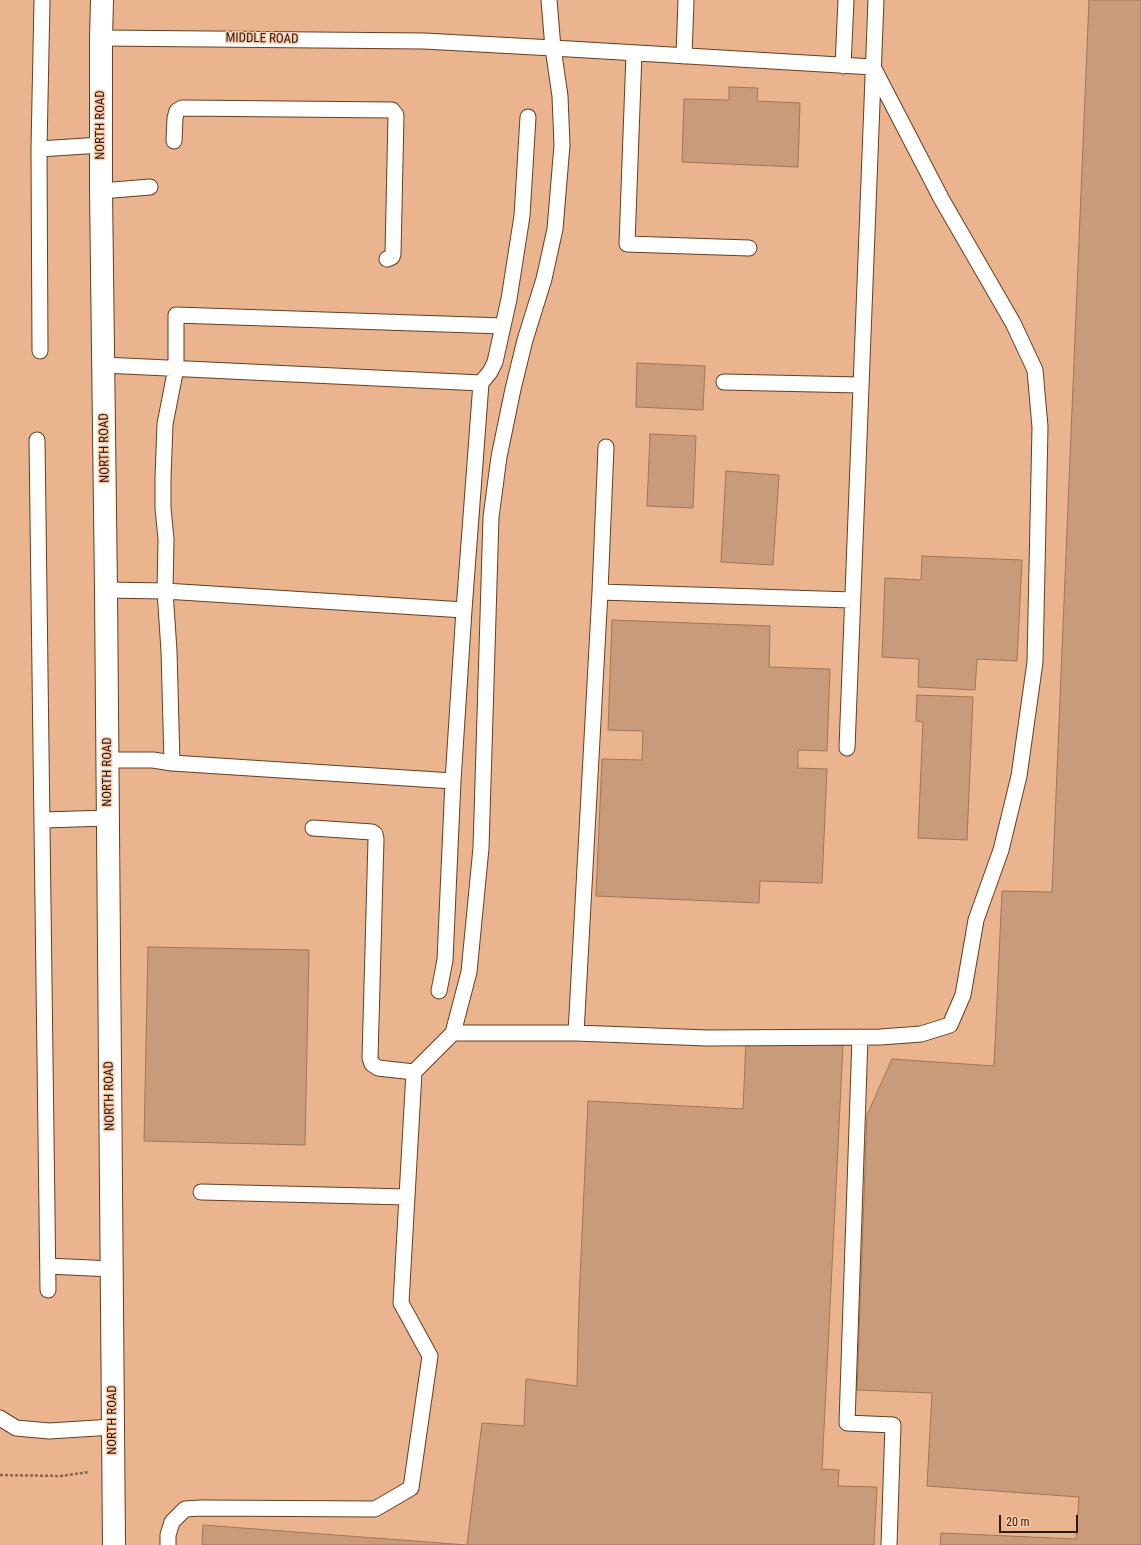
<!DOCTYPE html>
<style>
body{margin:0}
#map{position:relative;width:1141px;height:1545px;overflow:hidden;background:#ecbc9c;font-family:"Roboto Condensed",sans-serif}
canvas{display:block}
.scale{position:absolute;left:999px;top:1515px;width:79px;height:18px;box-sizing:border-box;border:2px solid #2d1b0f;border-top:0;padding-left:5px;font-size:12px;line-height:14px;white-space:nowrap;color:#2d1b0f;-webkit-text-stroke:3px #fac9a8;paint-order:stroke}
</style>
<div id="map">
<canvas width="1141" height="1545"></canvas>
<div class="scale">20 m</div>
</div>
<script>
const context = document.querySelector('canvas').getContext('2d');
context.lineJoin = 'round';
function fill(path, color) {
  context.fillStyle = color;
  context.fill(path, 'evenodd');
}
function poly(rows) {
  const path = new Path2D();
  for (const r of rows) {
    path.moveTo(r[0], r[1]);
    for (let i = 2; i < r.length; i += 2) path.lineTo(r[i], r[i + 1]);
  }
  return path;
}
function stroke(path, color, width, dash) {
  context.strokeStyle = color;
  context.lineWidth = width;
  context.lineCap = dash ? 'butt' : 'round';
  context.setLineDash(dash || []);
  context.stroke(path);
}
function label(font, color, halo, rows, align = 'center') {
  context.font = font + ' "Roboto Condensed",sans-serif';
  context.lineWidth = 3;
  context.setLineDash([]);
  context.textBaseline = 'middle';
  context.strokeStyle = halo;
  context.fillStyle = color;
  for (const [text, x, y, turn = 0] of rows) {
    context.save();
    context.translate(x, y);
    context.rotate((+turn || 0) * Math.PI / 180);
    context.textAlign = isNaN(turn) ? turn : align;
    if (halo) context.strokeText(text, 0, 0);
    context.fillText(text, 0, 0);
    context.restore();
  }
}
fill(poly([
 [0,0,1141,0,1141,1545,0,1545]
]), '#eab48e');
const building = poly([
 [1089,0,1141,0,1141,1545,940,1545,941,1533,1076,1539,1079,1497,927,1486,932,1393,857,1390,867,1115,892,1059,994,1066,1002,891,1052,892,1089,0],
 [729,87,758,88,757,101,800,103,798,167,682,162,684,99,729,100,729,87],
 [637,363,705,366,703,410,636,407,637,363],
 [650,434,696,436,693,508,647,506,650,434],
 [726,471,779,475,773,565,721,562,726,471],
 [922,556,1022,560,1017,661,977,659,975,690,918,687,919,659,882,657,885,578,921,580,922,556],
 [612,620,770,626,769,667,830,669,827,751,798,750,798,768,827,769,822,883,760,881,759,903,596,896,602,759,642,760,643,731,608,730,612,620],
 [917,695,973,697,967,840,918,838,923,722,916,721,917,695],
 [148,947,309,950,305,1145,144,1141,148,947],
 [746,1041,843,1045,822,1469,839,1470,838,1486,877,1487,874,1545,202,1545,203,1525,467,1545,482,1423,524,1426,526,1379,577,1386,579,1301,588,1101,743,1109,746,1041]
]);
fill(building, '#ca9b7b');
stroke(building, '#a17556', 1);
const service = poly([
 [101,38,424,41,553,48,549,0],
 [634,53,627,244,749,248],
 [684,56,686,0],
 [843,66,846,0],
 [174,141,175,118,177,111,182,108,392,110,396,115,393,254,392,257,387,259],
 [39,149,101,145],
 [101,191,150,187],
 [40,351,39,149,42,0],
 [104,365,481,383,464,610,453,781,172,763,153,760,108,760],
 [724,382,860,385],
 [481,383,490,372,495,362,509,299,522,216,528,117],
 [37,440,48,1290],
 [106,590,165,591,464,610],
 [600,592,852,600],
 [847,748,876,0],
 [172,763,169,651,165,591,166,539,163,508,163,478,165,424,176,368,176,315,503,326],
 [43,820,108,818],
 [313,828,372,832,375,834,376,839,370,1058,372,1064,378,1068,414,1072],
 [439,991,445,960,453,781],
 [453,1033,576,1033,707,1038,881,1037,921,1034,950,1025,963,995,976,920,1001,850,1019,776,1035,662,1040,427,1035,370,1013,323,942,200,873,67],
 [576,1033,600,592,606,447],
 [860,1037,847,1423,893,1425,889,1545],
 [201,1192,407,1197],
 [48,1266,112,1269],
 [0,1418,16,1428,49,1431,113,1427],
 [168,1545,168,1535,172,1522,185,1509,201,1508,375,1509,411,1488,430,1356,401,1303,414,1072,453,1033,469,972,481,848,491,517,499,457,513,389,525,340,544,279,555,229,562,145,560,96,553,48,873,67]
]);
const minor = poly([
 [102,0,101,38,101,191,106,590,114,1545]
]);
stroke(service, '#663e20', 17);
stroke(minor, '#663e20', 24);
stroke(poly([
 [0,1475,61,1476,89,1472]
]), '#866651', 2.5, [3, 2]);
stroke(service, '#fff', 15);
stroke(minor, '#fff', 22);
label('13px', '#2d1b0f', '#fac9a8', [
 ["MIDDLE ROAD",262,39,1],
 ["NORTH ROAD",101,125,-90],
 ["NORTH ROAD",105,448,-91],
 ["NORTH ROAD",108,772,-90],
 ["NORTH ROAD",110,1096,-91],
 ["NORTH ROAD",113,1420,-90]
]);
</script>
